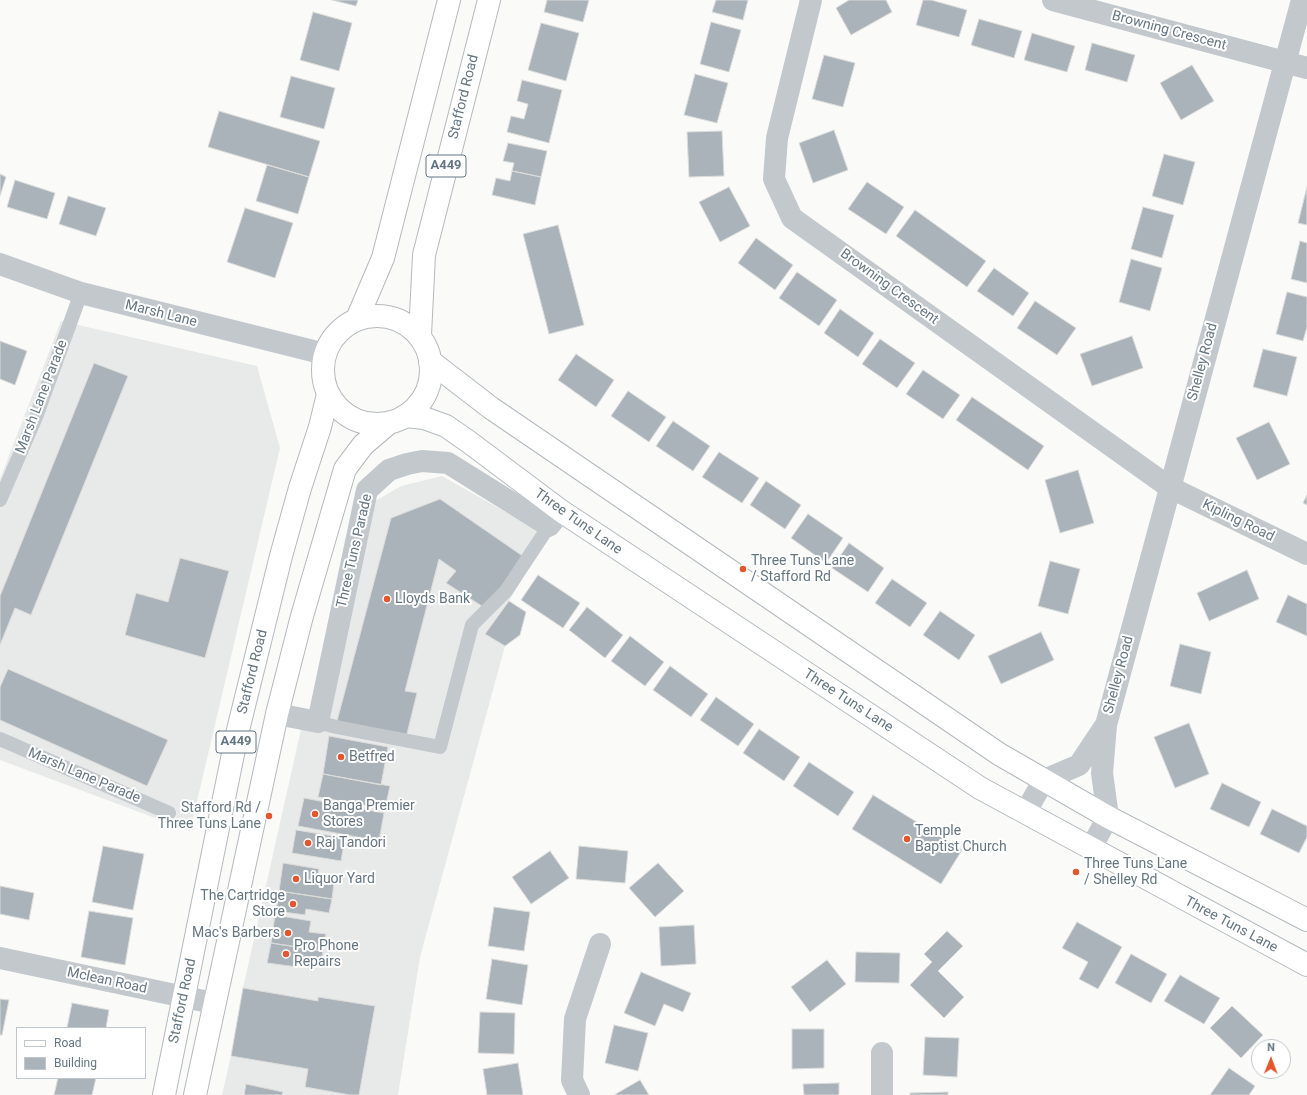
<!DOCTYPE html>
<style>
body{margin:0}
#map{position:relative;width:1307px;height:1095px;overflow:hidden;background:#fafaf8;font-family:Roboto,sans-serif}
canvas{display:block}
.legend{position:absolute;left:16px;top:1027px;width:130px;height:52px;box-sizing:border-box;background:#fff;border:1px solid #c1c8cd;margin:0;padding:5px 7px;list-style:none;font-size:12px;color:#657683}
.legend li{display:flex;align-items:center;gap:8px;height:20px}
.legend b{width:20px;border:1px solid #c1c8cd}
.north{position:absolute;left:1251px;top:1039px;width:40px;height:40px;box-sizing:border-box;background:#fff;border:1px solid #c1c8cd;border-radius:50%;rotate:1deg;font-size:11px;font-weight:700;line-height:16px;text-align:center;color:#657683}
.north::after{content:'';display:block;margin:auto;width:14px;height:18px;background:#e4572e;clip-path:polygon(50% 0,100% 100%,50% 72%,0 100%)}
</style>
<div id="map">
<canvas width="1307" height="1095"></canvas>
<ul class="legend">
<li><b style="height:5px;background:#fff"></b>Road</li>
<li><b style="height:11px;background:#aab3b9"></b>Building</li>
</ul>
<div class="north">N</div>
</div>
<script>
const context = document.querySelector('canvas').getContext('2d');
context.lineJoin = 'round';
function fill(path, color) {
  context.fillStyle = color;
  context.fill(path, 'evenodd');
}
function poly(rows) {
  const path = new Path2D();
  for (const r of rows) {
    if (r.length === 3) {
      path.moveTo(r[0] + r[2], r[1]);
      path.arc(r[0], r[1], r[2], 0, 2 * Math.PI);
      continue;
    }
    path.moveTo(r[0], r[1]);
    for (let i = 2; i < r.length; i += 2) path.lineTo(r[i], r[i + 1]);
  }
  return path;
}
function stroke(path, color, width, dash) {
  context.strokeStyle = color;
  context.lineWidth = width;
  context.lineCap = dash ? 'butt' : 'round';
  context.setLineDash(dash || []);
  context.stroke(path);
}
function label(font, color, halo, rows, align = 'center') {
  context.font = font + ' Roboto,sans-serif';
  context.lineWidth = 4;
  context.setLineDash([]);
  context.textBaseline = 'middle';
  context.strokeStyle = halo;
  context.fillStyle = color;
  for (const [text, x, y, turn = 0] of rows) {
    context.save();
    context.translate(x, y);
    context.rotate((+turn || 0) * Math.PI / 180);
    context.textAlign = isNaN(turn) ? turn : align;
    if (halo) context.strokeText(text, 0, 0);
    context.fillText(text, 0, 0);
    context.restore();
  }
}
fill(poly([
 [61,321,257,366,280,448,190,831,0,760,0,479],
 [442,476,548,536,509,601,485,634,505,646,420,957,398,1095,222,1095,231,1056,243,988,304,716,312,715,370,504,401,486]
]), '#e8e9e9');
const building = poly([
 [332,0,358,0,356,6,332,0],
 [547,0,589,0,583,22,544,12,547,0],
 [716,0,748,0,743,20,712,12,716,0],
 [849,0,886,0,892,12,851,35,836,8,849,0],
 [923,0,931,0,967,10,959,37,916,25,923,0],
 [313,12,352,23,339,71,300,60,313,12],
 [979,19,1022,31,1014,58,971,45,979,19],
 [711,22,741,30,729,72,700,64,711,22],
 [541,23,579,33,566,81,528,70,541,23],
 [1032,33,1075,46,1067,72,1024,60,1032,33],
 [1092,43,1135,55,1127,82,1085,70,1092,43],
 [824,55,855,63,843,107,812,99,824,55],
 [1192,65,1214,101,1181,120,1160,83,1192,65],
 [695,74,728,83,717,123,684,115,695,74],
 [291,76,335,88,324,129,280,117,291,76],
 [522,80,562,90,549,143,507,132,511,116,524,119,528,104,517,101,522,80],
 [219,111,320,141,309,177,208,147,219,111],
 [834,130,848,170,813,183,799,143,834,130],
 [722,131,724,176,689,177,687,132,722,131],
 [508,143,547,151,541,177,512,171,514,163,503,161,508,143],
 [1164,154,1195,162,1183,205,1152,196,1164,154],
 [267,165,309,177,298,214,256,201,267,165],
 [512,171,541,177,535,205,492,195,496,178,510,181,512,171],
 [0,174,6,177,0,196,0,174],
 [15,180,55,193,47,219,7,207,15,180],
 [867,182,904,207,886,234,848,209,867,182],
 [729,187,750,226,720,242,699,202,729,187],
 [1307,187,1307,225,1298,223,1307,187],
 [68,196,106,208,96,236,59,224,68,196],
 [1143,207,1174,215,1162,258,1131,249,1143,207],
 [245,208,293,223,275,278,227,262,245,208],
 [915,210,986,261,967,287,896,236,915,210],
 [558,225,584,325,549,334,523,234,558,225],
 [756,238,793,265,775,290,738,263,756,238],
 [1300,241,1307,243,1307,283,1291,279,1300,241],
 [1131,259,1162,268,1150,311,1119,302,1131,259],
 [994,268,1029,293,1013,316,977,291,994,268],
 [797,272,837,300,819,326,779,298,797,272],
 [1287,292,1307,297,1307,327,1303,341,1276,334,1287,292],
 [1035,301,1076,328,1057,355,1017,328,1035,301],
 [840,309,874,333,858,357,824,333,840,309],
 [1132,336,1143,368,1092,386,1080,354,1132,336],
 [880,339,915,363,897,388,862,364,880,339],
 [0,341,27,351,15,385,0,379,0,341],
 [1263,349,1297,357,1287,396,1253,387,1263,349],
 [576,354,614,380,596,407,558,380,576,354],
 [94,363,128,376,31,615,15,608,0,645,0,596,94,363],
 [923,370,960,395,943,419,906,394,923,370],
 [628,391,666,417,649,442,611,416,628,391],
 [972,397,1044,446,1028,470,956,420,972,397],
 [673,421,710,446,693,471,656,446,673,421],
 [1269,422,1290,464,1257,480,1236,438,1269,422],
 [719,452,759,478,742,503,702,477,719,452],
 [1078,470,1094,523,1060,533,1045,480,1078,470],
 [766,481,801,505,785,529,750,505,766,481],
 [1307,495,1307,505,1303,503,1307,495],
 [440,499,524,557,488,610,446,583,456,571,439,559,405,691,417,693,406,738,337,721,391,518,440,499],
 [808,514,843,538,826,563,791,538,808,514],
 [849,543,884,568,868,592,832,568,849,543],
 [180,558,229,571,205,658,125,635,136,593,168,602,180,558],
 [1050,561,1080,569,1068,614,1038,606,1050,561],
 [1247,570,1259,599,1209,621,1197,593,1247,570],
 [538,575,580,603,563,628,521,600,538,575],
 [892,579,927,603,910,627,875,603,892,579],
 [1288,595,1307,604,1307,636,1276,622,1288,595],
 [509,601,526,612,520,635,505,646,485,634,509,601],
 [587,607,623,635,605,658,569,630,587,607],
 [940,611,975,635,959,660,923,635,940,611],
 [1041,632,1054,660,1001,684,988,656,1041,632],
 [630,636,664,662,645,686,611,661,630,636],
 [1180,644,1211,652,1201,694,1170,686,1180,644],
 [670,666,708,694,691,717,653,690,670,666],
 [8,669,168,740,147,786,0,720,0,687,8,669],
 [716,697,754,724,738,746,700,720,716,697],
 [1189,723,1209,774,1175,788,1154,737,1189,723],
 [759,729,800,757,784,781,743,753,759,729],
 [329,736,388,747,381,785,323,774,329,736],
 [809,762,854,792,838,816,793,786,809,762],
 [323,774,390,786,385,809,318,797,323,774],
 [1222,783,1261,802,1249,827,1210,809,1222,783],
 [873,795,962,850,941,884,852,829,873,795],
 [304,798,384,813,379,841,298,826,304,798],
 [1272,809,1307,826,1307,837,1299,853,1260,834,1272,809],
 [296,830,345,838,341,861,292,853,296,830],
 [103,846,144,854,133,910,92,902,103,846],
 [579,846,628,851,625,883,576,879,579,846],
 [550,851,569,878,531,904,512,877,550,851],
 [283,863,319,869,317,880,334,883,332,899,279,891,283,863],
 [658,863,684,891,655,917,629,888,658,863],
 [0,886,34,893,29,920,0,914,0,886],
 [279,891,332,899,329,913,306,909,305,915,276,911,279,891],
 [494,907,530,912,524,951,488,946,494,907],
 [89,911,133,918,125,965,81,957,89,911],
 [275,915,311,921,309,932,326,934,323,951,271,943,275,915],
 [1077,922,1122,947,1098,989,1079,979,1088,962,1062,948,1077,922],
 [694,925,696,964,661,966,659,927,694,925],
 [947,931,963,946,938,971,964,997,944,1018,910,985,932,962,924,954,947,931],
 [271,943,323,951,321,964,298,961,297,967,267,963,271,943],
 [856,952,900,953,899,983,855,982,856,952],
 [1131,954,1167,974,1151,1003,1115,983,1131,954],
 [492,959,528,965,522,1005,486,999,492,959],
 [827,960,846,984,810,1012,791,987,827,960],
 [641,972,691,993,683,1012,664,1004,655,1026,624,1013,641,972],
 [1180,975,1220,998,1204,1024,1164,1001,1180,975],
 [243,988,318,1001,318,997,375,1006,359,1095,350,1095,305,1087,308,1069,231,1056,243,988],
 [0,999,9,1000,2,1035,0,1035,0,999],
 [72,1003,109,1010,106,1028,67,1028,72,1003],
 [1232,1006,1263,1035,1241,1058,1210,1028,1232,1006],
 [480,1012,515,1013,514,1054,478,1053,480,1012],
 [614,1025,648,1033,638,1071,605,1063,614,1025],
 [792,1029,824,1029,824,1068,792,1069,792,1029],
 [925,1037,959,1038,957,1077,923,1075,925,1037],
 [518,1063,523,1095,487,1095,483,1069,518,1063],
 [1229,1068,1255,1086,1249,1095,1210,1095,1229,1068],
 [58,1078,96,1078,92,1095,54,1095,58,1078],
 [640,1080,649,1095,614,1095,640,1080],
 [839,1083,839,1095,804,1095,803,1084,839,1083],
 [246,1084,283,1092,282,1095,244,1095,246,1084],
 [948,1092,948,1095,910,1095,910,1093,948,1092]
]);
fill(building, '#aab3b9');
stroke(building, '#dcdcda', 1);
const secondary = poly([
 [430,361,491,408,999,754,1108,817,1307,920],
 [405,416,424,418,446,426,469,442,561,511,980,788,1307,965]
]);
const highway = poly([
 [377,370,54],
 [357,319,383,258,449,0],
 [420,335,424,255,489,0],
 [164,1095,237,734,281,556,300,488,320,427,328,394],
 [195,1095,277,714,302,616,345,469,363,445,390,422]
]);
stroke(secondary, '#b3babf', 24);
stroke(highway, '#b4b9bd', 24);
stroke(poly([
 [0,500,36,417,81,293],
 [318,722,336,727,440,747,472,625,506,591,549,526],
 [0,739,169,813]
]), '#c3c8cc', 14);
stroke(poly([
 [811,0,777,138,774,179,792,218,1169,487,1307,554],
 [1053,0,1307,68],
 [0,264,81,293,325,354],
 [277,714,318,722,367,490,389,470,407,464,422,461,448,463,549,526,561,511],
 [1025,813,1044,780,1079,765,1105,726],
 [1091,848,1108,817,1102,773,1106,725,1302,0],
 [0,958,213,1003],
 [579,1095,572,1080,575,1019,600,944],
 [882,1095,882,1053]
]), '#c3c8cc', 22);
stroke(secondary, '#fff', 22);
stroke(highway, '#fff', 22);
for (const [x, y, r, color] of [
 [743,569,4,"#e4572e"],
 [387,599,4,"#e4572e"],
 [341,757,4,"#e4572e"],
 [315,814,4,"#e4572e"],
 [269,816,4,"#e4572e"],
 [907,839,4,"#e4572e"],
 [308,843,4,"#e4572e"],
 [1076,872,4,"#e4572e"],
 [296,879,4,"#e4572e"],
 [293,904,4,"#e4572e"],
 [288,933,4,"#e4572e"],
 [286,954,4,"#e4572e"]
]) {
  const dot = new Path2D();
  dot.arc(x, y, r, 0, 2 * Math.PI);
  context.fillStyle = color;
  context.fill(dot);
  stroke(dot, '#fff', 1.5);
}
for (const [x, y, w] of [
 [446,166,40],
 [236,742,40]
]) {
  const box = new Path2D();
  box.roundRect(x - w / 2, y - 11, w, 22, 3);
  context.fillStyle = '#fff';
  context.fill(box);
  stroke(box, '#657683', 1);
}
label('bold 13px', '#657683', null, [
 ["A449",446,166],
 ["A449",236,742]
]);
label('14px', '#657683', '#fff', [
 ["Browning Crescent",1169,31,15],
 ["Stafford Road",464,97,-76],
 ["Browning Crescent",889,287,36],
 ["Marsh Lane",161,314,14],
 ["Shelley Road",1203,362,-75],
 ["Marsh Lane Parade",42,397,-69],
 ["Kipling Road",1238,521,26],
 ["Three Tuns Lane",578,522,35],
 ["Three Tuns Parade",355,551,-77],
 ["Stafford Road",253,672,-76],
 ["Shelley Road",1119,675,-75],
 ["Three Tuns Lane",848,701,33],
 ["Marsh Lane Parade",84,776,23],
 ["Three Tuns Lane",1231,925,28],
 ["Mclean Road",107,981,12],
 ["Stafford Road",183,1001,-78]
]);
label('14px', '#657683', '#fff', [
 ["Three Tuns Lane",751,561],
 ["/ Stafford Rd",751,577],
 ["Lloyds Bank",395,599],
 ["Betfred",349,757],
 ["Banga Premier",323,806],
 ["Stores",323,822],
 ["Stafford Rd /",261,808,"right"],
 ["Three Tuns Lane",261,824,"right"],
 ["Temple",915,831],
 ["Baptist Church",915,847],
 ["Raj Tandori",316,843],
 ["Three Tuns Lane",1084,864],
 ["/ Shelley Rd",1084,880],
 ["Liquor Yard",304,879],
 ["The Cartridge",285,896,"right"],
 ["Store",285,912,"right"],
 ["Mac's Barbers",280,933,"right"],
 ["Pro Phone",294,946],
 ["Repairs",294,962]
], 'left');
</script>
